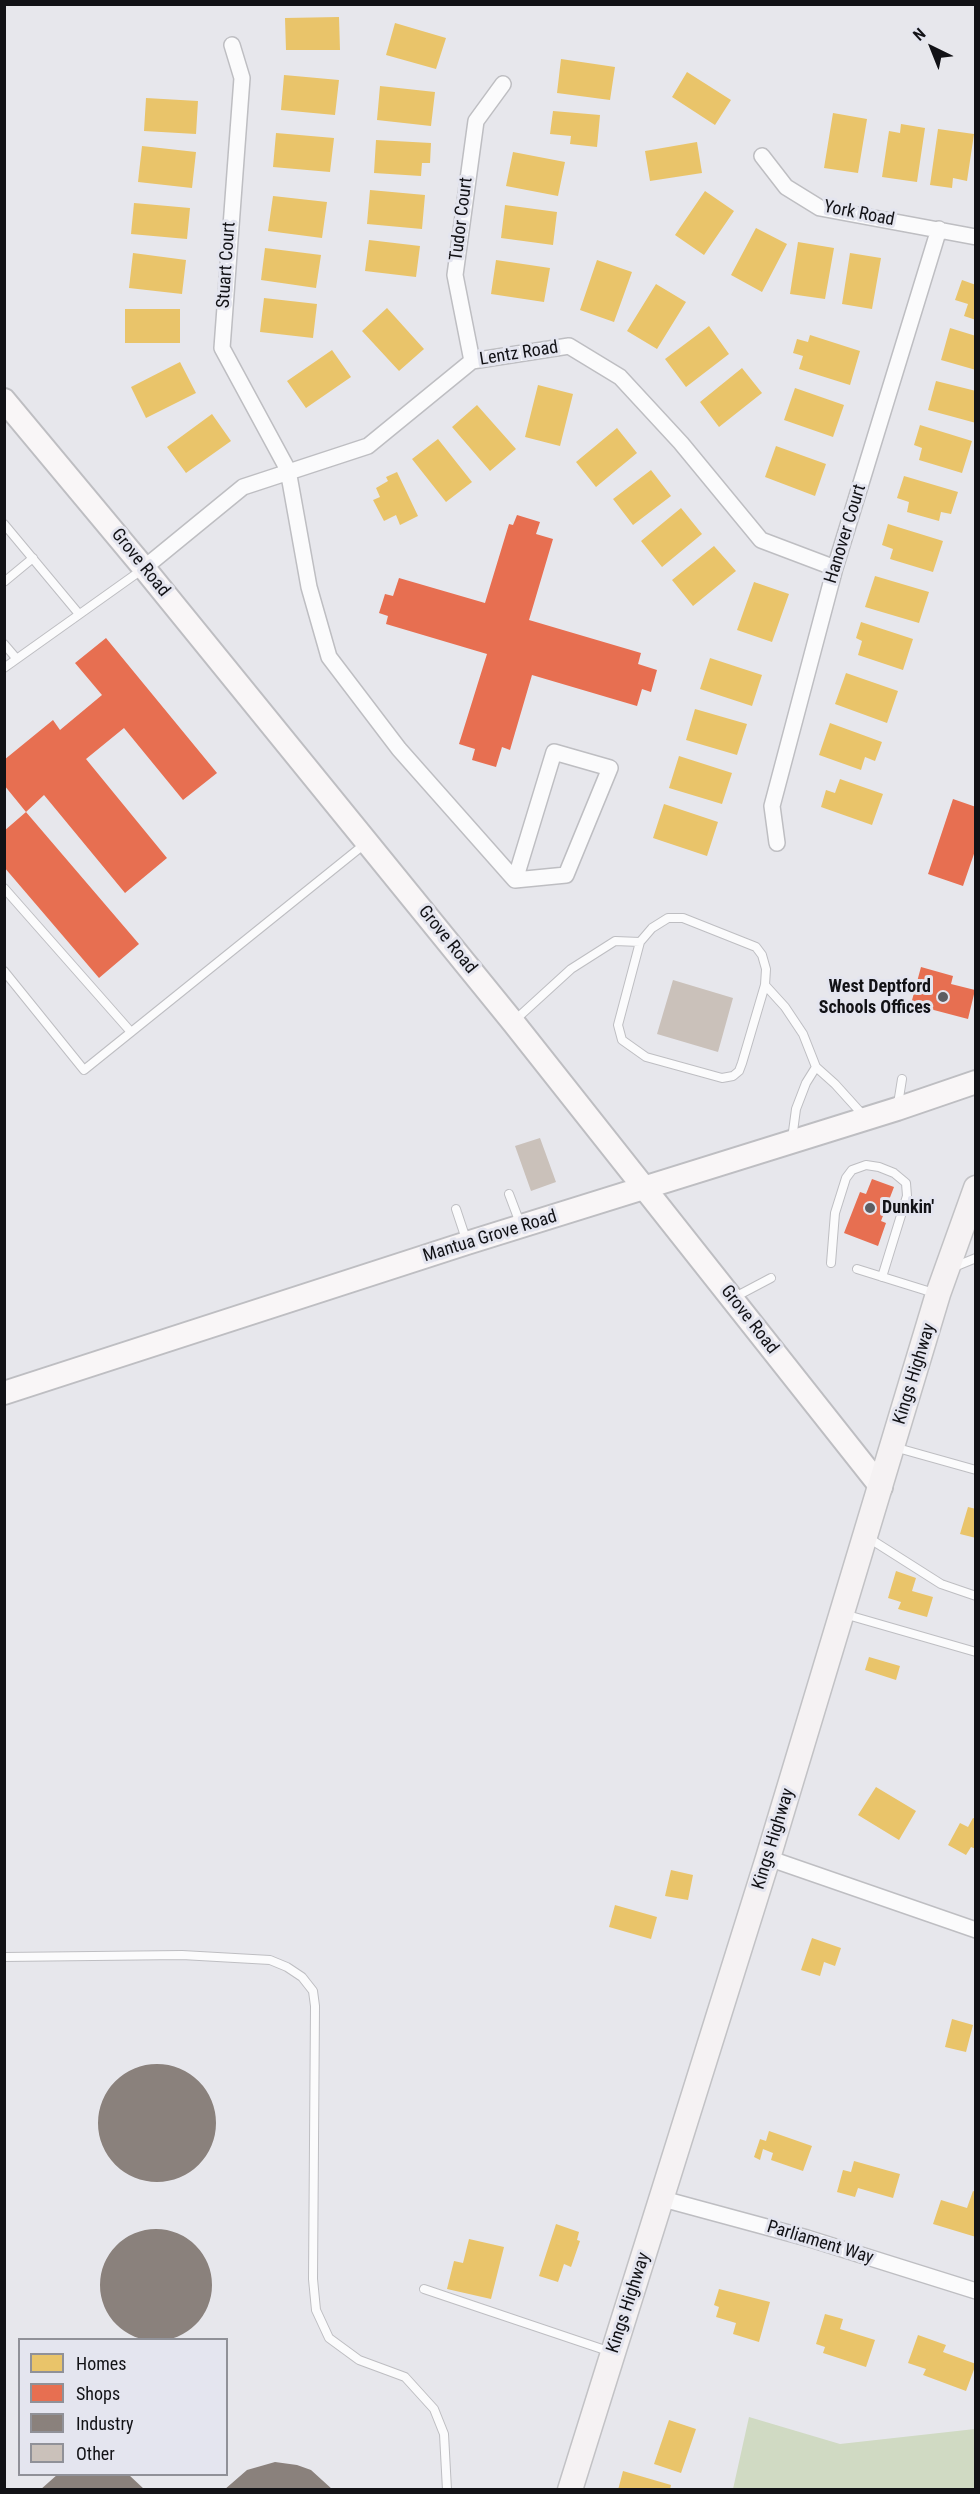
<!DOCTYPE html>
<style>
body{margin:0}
#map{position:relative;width:980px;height:2494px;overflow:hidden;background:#e7e7ec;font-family:"Roboto Condensed",sans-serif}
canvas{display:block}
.frame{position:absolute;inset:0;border:6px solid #121216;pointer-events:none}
.legend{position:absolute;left:18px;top:2338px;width:210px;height:138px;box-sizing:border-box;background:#e4e5ef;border:2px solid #909198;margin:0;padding:8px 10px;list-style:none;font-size:18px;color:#121216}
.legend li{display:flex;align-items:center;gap:12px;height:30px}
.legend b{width:30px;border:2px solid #909198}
.north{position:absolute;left:902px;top:18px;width:60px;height:60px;-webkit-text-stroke:4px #e4e5ef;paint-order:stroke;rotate:317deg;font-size:16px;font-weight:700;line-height:24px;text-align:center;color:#121216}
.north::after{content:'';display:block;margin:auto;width:21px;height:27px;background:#121216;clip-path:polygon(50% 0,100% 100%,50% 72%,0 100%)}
</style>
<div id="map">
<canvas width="980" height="2494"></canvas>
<div class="frame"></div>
<ul class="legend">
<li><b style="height:16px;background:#e9c46a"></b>Homes</li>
<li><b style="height:16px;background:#e76f51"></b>Shops</li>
<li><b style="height:16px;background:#8a817c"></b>Industry</li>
<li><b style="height:16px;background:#cac1ba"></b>Other</li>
</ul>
<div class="north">N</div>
</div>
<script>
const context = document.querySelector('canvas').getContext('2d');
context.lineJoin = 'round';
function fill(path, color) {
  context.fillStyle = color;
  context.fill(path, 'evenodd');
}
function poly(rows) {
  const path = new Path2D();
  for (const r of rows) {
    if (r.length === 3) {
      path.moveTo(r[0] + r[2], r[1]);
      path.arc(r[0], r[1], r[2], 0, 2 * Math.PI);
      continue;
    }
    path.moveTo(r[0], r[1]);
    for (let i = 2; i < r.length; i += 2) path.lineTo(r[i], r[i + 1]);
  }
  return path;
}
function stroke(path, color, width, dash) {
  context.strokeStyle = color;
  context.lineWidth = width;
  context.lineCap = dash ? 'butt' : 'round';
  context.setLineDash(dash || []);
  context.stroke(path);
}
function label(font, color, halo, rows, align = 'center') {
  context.font = font + ' "Roboto Condensed",sans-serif';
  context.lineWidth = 6;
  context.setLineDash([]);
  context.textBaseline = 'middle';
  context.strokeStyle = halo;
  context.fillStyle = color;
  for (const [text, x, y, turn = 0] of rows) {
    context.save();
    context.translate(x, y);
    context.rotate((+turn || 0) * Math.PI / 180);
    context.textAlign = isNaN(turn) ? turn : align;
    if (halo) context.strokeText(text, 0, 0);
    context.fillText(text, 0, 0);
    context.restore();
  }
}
fill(poly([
 [749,2417,840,2444,975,2429,975,2489,733,2489]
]), '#d0dac3');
fill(poly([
 [339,17,340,50,286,50,285,18],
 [395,23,446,38,436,69,386,55],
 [561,59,615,67,610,100,557,93],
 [687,72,731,100,715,125,672,97],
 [284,75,339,80,335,115,281,110],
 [380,86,435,92,431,126,377,120],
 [146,98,198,101,196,134,144,131],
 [553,111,600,115,597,147,570,144,571,136,550,134],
 [833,113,867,119,858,173,824,168],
 [901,124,925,128,917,182,882,177,889,131,900,133],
 [938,129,974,134,967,181,953,178,952,188,930,185],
 [276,133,334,138,330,172,273,167],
 [376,140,431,143,430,163,422,163,421,176,374,173],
 [697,142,702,173,650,181,645,151],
 [142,146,196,152,192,188,138,182],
 [513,152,565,162,558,196,506,186],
 [370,190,425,195,422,229,367,224],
 [705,191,734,211,704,255,675,235],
 [273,196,327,202,322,238,268,231],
 [134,203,190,208,187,239,131,234],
 [505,205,557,212,553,245,501,238],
 [756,228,787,244,762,292,731,275],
 [369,240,420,246,416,277,365,271],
 [798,242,834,248,825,299,790,294],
 [265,248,321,255,316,288,261,280],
 [133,253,186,260,182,294,129,288],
 [850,253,881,258,872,309,842,304],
 [496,260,550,268,544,302,491,294],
 [597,260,632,272,614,322,580,310],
 [962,280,976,285,976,320,964,316,968,304,955,300],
 [656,284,686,302,657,349,627,331],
 [264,298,317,304,313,338,260,332],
 [387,308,424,349,399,371,362,331],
 [125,309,180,309,180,343,125,343],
 [709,326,729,354,686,387,665,359],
 [950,328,976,336,976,370,941,360],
 [810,335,860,351,850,385,799,369,803,356,793,353,797,339,808,342],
 [332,350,351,377,306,408,287,381],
 [180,362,196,393,146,418,131,387],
 [742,368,762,393,719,427,700,402],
 [936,381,976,391,976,423,928,410],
 [538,385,573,394,560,446,525,437],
 [795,388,844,405,833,437,784,420],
 [477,405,516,449,490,471,452,427],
 [212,414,231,441,186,473,167,447],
 [920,425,972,441,962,473,919,460,922,448,914,445],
 [617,428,637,453,596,487,576,462],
 [438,439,472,482,446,502,412,459],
 [776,446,826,464,815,496,765,477],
 [651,470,671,496,633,525,613,499],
 [397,472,418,516,400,525,396,515,384,521,373,500,380,497,376,488,388,481,386,477],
 [904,476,958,492,951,514,941,512,939,521,907,512,909,502,897,498],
 [681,508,702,534,662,567,641,541],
 [888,524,943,541,933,572,890,559,893,549,882,545],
 [714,546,736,571,693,606,672,580],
 [875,576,929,592,919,623,865,607],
 [754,582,789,594,772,642,737,630],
 [861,622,913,639,903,670,858,655,862,641,856,638],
 [710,658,762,675,752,706,700,689],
 [846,673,898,691,887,723,835,704],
 [695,709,747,724,737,755,686,740],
 [830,723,882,742,875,761,865,757,861,770,819,755],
 [679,756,732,773,722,804,669,788],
 [840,779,883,794,872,825,821,807,826,790,835,793],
 [664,804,718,822,707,856,653,838],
 [968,1507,976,1509,976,1538,960,1534],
 [896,1571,916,1578,912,1591,933,1597,927,1617,898,1609,901,1602,888,1598],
 [869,1657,900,1666,896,1680,865,1670],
 [876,1787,916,1811,899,1840,858,1815],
 [973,1818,976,1819,976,1849,971,1847,966,1855,948,1845,960,1823,968,1827],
 [671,1870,693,1875,688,1900,665,1896],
 [615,1905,657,1917,651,1939,609,1927],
 [812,1938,841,1948,835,1966,824,1962,820,1976,801,1970],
 [952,2019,973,2025,966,2052,945,2047],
 [769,2131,812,2146,803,2171,771,2160,773,2153,763,2149,760,2160,754,2157,760,2139,766,2141],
 [854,2161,900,2174,893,2198,858,2188,855,2197,837,2192,843,2170,851,2172],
 [973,2191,976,2192,976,2237,933,2224,941,2200,967,2208],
 [556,2224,579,2232,577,2240,580,2241,571,2267,564,2264,558,2282,539,2276],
 [469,2239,504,2247,491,2299,447,2289,454,2261,463,2263],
 [719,2289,770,2302,759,2342,733,2334,736,2323,716,2317,719,2307,714,2305],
 [825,2314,843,2319,840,2329,875,2340,866,2367,823,2353,825,2347,816,2344],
 [918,2335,946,2345,943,2352,976,2364,966,2391,923,2375,926,2369,908,2363],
 [669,2420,696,2429,681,2473,654,2464],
 [623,2471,671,2485,670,2490,618,2490]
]), '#e9c46a');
fill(poly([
 [517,515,540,522,536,534,553,539,529,620,641,653,638,664,657,670,651,692,642,689,637,706,532,675,510,750,502,747,496,767,472,760,475,749,459,744,487,654,386,624,388,616,379,613,385,594,393,596,399,578,485,603,509,524,513,525],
 [106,638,217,773,183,800,124,728,86,759,167,858,125,893,44,795,26,812,4,785,4,760,53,720,60,730,102,695,75,663],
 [953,799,976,807,976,848,963,886,928,874],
 [26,812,139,944,99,978,4,867,4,831],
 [921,967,953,976,951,984,975,990,968,1019,911,1004],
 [872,1179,894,1187,881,1221,886,1223,878,1246,844,1233,860,1192,866,1194]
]), '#e76f51');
fill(poly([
 [157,2123,59],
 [156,2285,56],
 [275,2462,297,2465,311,2470,333,2490,224,2490,247,2470],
 [58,2474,128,2474,145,2490,40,2490]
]), '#8a817c');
fill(poly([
 [673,980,733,998,718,1052,657,1034],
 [540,1138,556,1182,531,1191,515,1146]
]), '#cac1ba');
const service = poly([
 [4,524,79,614],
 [4,582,33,558],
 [4,644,16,658],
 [4,668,143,569],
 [4,888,131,1032],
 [4,971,84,1070,366,843],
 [765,985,785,1007,803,1034,816,1067],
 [514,1021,571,969,615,941,640,942,618,1025,622,1040,646,1057,722,1078,733,1076,739,1071,742,1063,765,985,766,969,762,955,756,947,683,918,668,918,652,928,640,942],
 [898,1104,902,1079],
 [792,1139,796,1109,806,1083,816,1067,835,1084,863,1115],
 [509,1194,520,1223],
 [456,1209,467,1242],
 [831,1263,835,1213,846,1178,852,1170,866,1165,879,1167,894,1173,906,1183,907,1196,882,1277],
 [954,1267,976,1258],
 [857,1269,934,1293],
 [735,1297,771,1278],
 [894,1447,976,1470],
 [867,1537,941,1584,976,1596],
 [844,1614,976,1652],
 [4,1957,182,1955,270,1960,287,1967,302,1977,313,1991,315,2006,313,2279,316,2310,329,2338,359,2360,405,2377,434,2409,444,2434,447,2490],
 [424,2289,611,2352]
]);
const minor = poly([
 [232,45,242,78,222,348,288,470,309,587,329,657,399,749,515,880,566,875,610,768,554,752,515,880],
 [762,156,786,187,820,208,976,237],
 [472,361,455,275,476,121,503,84],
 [144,568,243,487,368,446,472,361,569,346,620,377,681,443,761,540,835,568],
 [777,843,772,806,835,568,939,229],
 [768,1858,976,1930],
 [663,2199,807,2238,976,2291]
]);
const secondary = poly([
 [4,400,144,568,513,1022,881,1487],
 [4,1393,467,1243,897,1109,976,1082]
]);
const primary = poly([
 [570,2490,768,1858,938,1294,976,1188]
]);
stroke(service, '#bebec2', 10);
stroke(minor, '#bebec2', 18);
stroke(secondary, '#bebec2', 26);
stroke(primary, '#c2c2c5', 27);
stroke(service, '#fbfbfc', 8);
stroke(minor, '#fbfbfc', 15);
stroke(secondary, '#f9f6f7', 22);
stroke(primary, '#f5f2f3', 24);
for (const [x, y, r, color] of [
 [943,997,6,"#5d5d61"],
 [870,1208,6,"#5d5d61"]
]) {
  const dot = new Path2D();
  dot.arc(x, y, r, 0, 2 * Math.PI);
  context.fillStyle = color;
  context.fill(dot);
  stroke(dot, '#e4e5ef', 2);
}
label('18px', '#121216', '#e4e5ef', [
 ["York Road",859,214,11],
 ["Tudor Court",462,219,-83],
 ["Stuart Court",227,265,-86],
 ["Lentz Road",519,354,-9],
 ["Hanover Court",846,534,-73],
 ["Grove Road",140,563,51],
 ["Grove Road",447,940,51],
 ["Mantua Grove Road",490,1237,-17],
 ["Grove Road",749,1320,52],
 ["Kings Highway",915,1374,-73],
 ["Kings Highway",774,1839,-73],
 ["Parliament Way",820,2243,17],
 ["Kings Highway",629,2303,-72]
]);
label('bold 18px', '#121216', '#e4e5ef', [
 ["West Deptford",931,987],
 ["Schools Offices",931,1008],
 ["Dunkin'",882,1208,"left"]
], 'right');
</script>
